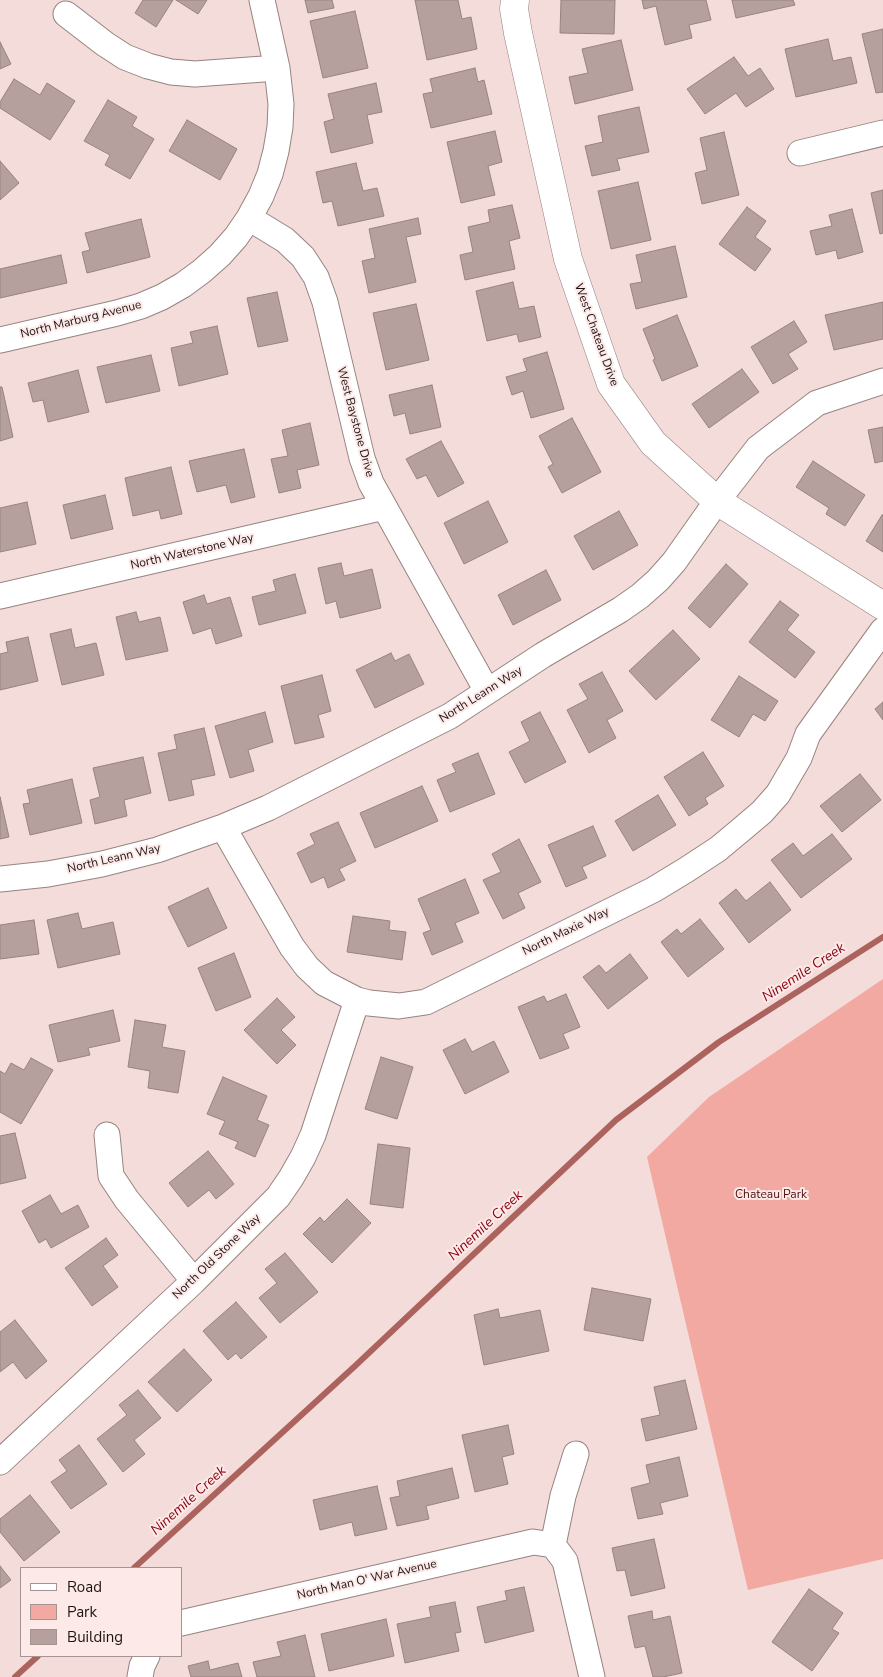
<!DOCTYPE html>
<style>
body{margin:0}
#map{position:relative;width:883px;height:1677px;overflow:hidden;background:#f3dcd9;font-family:"Nunito Sans",sans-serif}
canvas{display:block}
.legend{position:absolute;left:20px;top:1567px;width:162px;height:90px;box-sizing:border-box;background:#fdeae8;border:1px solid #a39493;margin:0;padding:6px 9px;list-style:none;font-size:15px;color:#1c1414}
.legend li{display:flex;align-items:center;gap:10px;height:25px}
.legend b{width:25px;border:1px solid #a39493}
</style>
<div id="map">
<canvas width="883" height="1677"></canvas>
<ul class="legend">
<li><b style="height:6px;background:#fff"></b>Road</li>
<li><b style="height:14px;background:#f2a9a2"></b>Park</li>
<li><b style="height:14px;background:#b5a09d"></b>Building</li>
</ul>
</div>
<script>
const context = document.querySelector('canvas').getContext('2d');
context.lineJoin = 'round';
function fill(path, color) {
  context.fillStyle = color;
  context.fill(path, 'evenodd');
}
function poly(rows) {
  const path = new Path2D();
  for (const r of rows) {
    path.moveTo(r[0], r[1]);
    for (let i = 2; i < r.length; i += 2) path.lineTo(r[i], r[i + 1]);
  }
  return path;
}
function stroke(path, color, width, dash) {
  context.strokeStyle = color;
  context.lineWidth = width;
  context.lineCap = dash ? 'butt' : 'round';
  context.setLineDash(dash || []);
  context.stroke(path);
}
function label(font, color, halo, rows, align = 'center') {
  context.font = font + ' "Nunito Sans",sans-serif';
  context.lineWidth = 4;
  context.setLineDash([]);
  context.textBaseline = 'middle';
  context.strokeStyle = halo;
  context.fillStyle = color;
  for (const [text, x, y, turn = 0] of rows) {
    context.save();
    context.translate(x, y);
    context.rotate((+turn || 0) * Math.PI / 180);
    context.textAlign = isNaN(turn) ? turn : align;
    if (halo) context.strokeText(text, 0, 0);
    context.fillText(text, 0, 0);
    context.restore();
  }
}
fill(poly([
 [883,979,883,1559,748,1590,647,1157,709,1097]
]), '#f2a9a2');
stroke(poly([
 [134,1568,355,1366,616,1120,719,1042,883,937],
 [15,1677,38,1656]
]), '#ac625d', 6);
const building = poly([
 [143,0,173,0,156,27,135,13,143,0],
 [176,0,207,0,198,14,176,0],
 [305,0,332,0,334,8,308,13,305,0],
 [415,0,458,0,462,19,471,17,477,49,427,60,415,0],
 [561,0,615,0,614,34,560,33,561,0],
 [642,0,706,0,711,20,689,25,692,38,665,45,656,6,644,9,642,0],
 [732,0,793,0,795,5,736,18,732,0],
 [355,11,368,68,323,78,310,21,355,11],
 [883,29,883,92,876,93,862,34,883,29],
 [828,39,833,61,851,57,857,83,796,97,785,49,828,39],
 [621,40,633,90,575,104,569,77,588,73,582,49,621,40],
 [0,42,11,64,0,69,0,42],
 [734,57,748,76,760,68,774,89,746,107,736,93,705,114,687,89,734,57],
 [475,68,478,82,484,80,492,114,431,128,423,94,433,92,430,79,475,68],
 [14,79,40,95,47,83,75,101,50,140,0,108,0,102,14,79],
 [376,83,382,112,367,115,373,143,331,153,324,122,334,119,328,94,376,83],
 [108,100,137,117,132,126,154,139,130,179,105,165,110,155,84,141,108,100],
 [639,107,649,152,617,159,620,170,592,176,585,146,603,142,598,116,639,107],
 [187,120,237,149,220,180,169,151,187,120],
 [495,131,502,162,488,166,495,195,461,203,447,142,495,131],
 [724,132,739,195,702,204,695,173,707,170,700,138,724,132],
 [0,161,19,183,0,200,0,161],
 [356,163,363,191,377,188,384,216,338,226,332,201,323,203,316,172,356,163],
 [638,182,651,240,611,249,598,191,638,182],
 [883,190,883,233,880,234,871,193,883,190],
 [512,205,520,238,509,241,515,269,465,280,460,255,473,252,468,227,490,222,488,210,512,205],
 [747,207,766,221,755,237,771,249,755,271,719,244,747,207],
 [852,209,863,252,838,259,836,250,816,255,810,231,832,226,829,215,852,209],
 [418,218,421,234,406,237,416,282,369,293,362,261,375,258,369,229,418,218],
 [141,219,150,257,87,273,82,252,90,250,85,233,141,219],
 [675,246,687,297,636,309,630,284,642,282,636,255,675,246],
 [61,255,67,283,0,298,0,269,61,255],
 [513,282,519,309,534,306,541,337,519,342,517,334,487,341,476,291,513,282],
 [277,292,288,341,258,347,247,298,277,292],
 [883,302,883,339,834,350,825,315,883,302],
 [416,304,429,360,386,370,373,313,416,304],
 [677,315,698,366,662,381,653,360,655,359,643,329,677,315],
 [794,321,807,342,788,354,798,369,773,384,751,347,794,321],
 [217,326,228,374,179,386,171,348,193,343,190,332,217,326],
 [547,352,564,409,531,418,523,391,512,395,506,377,527,371,523,359,547,352],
 [151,355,160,391,106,403,97,367,151,355],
 [742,369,759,392,709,428,692,404,742,369],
 [78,370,89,412,48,422,43,400,33,402,28,383,78,370],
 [432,385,441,427,410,434,405,413,394,416,389,395,432,385],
 [0,387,2,387,13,437,0,441,0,387],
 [572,418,601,472,562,493,548,467,553,464,539,436,572,418],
 [310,423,319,465,297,470,301,488,279,493,271,459,288,456,282,430,310,423],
 [883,427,883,461,875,463,868,430,883,427],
 [441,441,464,483,438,497,426,475,417,479,406,459,441,441],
 [244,449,255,497,231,503,226,485,197,492,189,461,244,449],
 [813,461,865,495,845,526,826,514,829,508,796,487,813,461],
 [171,467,182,514,161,519,159,510,133,516,125,478,171,467],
 [105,495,113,529,71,539,63,505,105,495],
 [488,501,508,542,464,564,444,523,488,501],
 [27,502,36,544,0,552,0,508,27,502],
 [619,511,638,545,593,570,574,536,619,511],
 [882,515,883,515,883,552,866,541,882,515],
 [341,563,344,576,372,569,381,608,340,618,336,601,326,604,318,568,341,563],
 [726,564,748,584,710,628,688,608,726,564],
 [546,570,561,600,513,625,498,595,546,570],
 [295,574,306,613,259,625,252,597,276,591,273,580,295,574],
 [204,595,207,604,230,597,242,636,216,644,211,628,193,634,183,602,204,595],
 [780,601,799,615,787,630,815,652,795,678,749,642,780,601],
 [136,612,139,622,160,617,168,651,126,660,116,617,136,612],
 [71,629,75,648,96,643,104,675,62,685,50,634,71,629],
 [673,630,700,659,656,700,629,671,673,630],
 [28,637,38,681,0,690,0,654,8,652,6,642,28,637],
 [391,653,395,661,409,654,424,684,375,708,356,670,391,653],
 [602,672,623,711,607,720,616,738,589,753,567,710,588,699,579,684,602,672],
 [322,675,331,711,318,715,324,737,295,744,281,686,322,675],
 [739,676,778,701,765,721,753,714,739,737,711,720,739,676],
 [883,702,883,720,875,709,883,702],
 [265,712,273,742,248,750,254,771,230,778,215,726,265,712],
 [540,712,566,762,525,783,509,752,530,741,521,722,540,712],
 [204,728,215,775,191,780,194,795,169,801,158,753,177,749,174,735,204,728],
 [703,752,724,786,705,798,708,804,689,816,664,777,703,752],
 [478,753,495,794,450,812,437,780,456,772,452,764,478,753],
 [143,757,151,793,124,800,127,816,95,824,90,800,100,797,93,768,143,757],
 [860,774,881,800,842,832,820,806,860,774],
 [72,779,82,823,30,835,23,804,30,803,27,790,72,779],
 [422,786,438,821,375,848,360,813,422,786],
 [658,795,676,825,633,851,615,821,658,795],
 [0,797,9,837,0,839,0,797],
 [338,822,356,861,339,869,345,880,328,888,324,877,311,883,297,853,315,844,310,834,338,822],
 [593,826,606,856,582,867,587,878,566,887,548,845,593,826],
 [832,834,852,859,801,898,771,860,793,843,803,856,832,834],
 [519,839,541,882,518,893,525,908,503,919,483,880,501,872,492,854,519,839],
 [465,879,479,913,455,923,463,942,432,955,423,933,431,930,418,899,465,879],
 [770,882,791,910,749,943,719,903,736,889,746,901,770,882],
 [208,888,227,928,188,947,168,907,208,888],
 [78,913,82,929,113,922,120,954,58,968,47,920,78,913],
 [353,916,390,921,389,930,406,932,402,960,347,952,353,916],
 [700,919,724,949,688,977,661,942,677,929,681,934,700,919],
 [34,920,39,954,0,959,0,925,34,920],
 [234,953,251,997,216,1011,198,968,234,953],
 [630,954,648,978,608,1009,583,977,599,965,606,973,630,954],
 [566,994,580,1027,563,1034,569,1048,540,1059,518,1007,544,996,547,1002,566,994],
 [277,998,295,1017,281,1030,296,1045,277,1064,244,1030,277,998],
 [113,1010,120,1041,88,1048,90,1055,58,1062,49,1025,113,1010],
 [135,1020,166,1025,162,1047,185,1051,178,1093,148,1088,150,1071,128,1067,135,1020],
 [465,1039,472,1052,494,1041,509,1072,465,1094,443,1050,465,1039],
 [381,1057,413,1067,397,1119,365,1109,381,1057],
 [31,1058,53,1070,21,1124,0,1112,0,1071,5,1074,11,1063,24,1070,31,1058],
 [223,1077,267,1096,257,1120,269,1125,255,1157,235,1148,238,1142,219,1134,225,1121,207,1114,223,1077],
 [15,1133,26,1178,0,1184,0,1136,15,1133],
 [378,1144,410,1148,403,1208,370,1204,378,1144],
 [208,1151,234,1184,216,1199,209,1190,188,1207,169,1183,208,1151],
 [50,1195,61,1214,78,1205,89,1227,51,1248,46,1239,39,1243,22,1211,50,1195],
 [347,1199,371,1223,332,1263,303,1234,320,1217,324,1222,347,1199],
 [106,1238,118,1255,103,1266,118,1287,92,1306,65,1268,106,1238],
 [285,1253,318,1292,280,1323,259,1298,277,1283,265,1269,285,1253],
 [592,1288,651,1299,643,1341,584,1330,592,1288],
 [236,1302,267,1337,241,1359,236,1353,228,1360,203,1331,236,1302],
 [498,1309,500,1318,540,1310,549,1351,484,1365,474,1315,498,1309],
 [15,1320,47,1361,26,1379,13,1362,0,1372,0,1332,15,1320],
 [184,1349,212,1380,177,1412,148,1382,184,1349],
 [685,1380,697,1429,646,1441,641,1419,660,1415,654,1387,685,1380],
 [138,1390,161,1418,134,1440,145,1454,123,1472,97,1439,127,1415,119,1405,138,1390],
 [508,1425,514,1454,502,1457,508,1484,475,1492,462,1435,508,1425],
 [79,1445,107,1484,71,1509,51,1482,67,1471,59,1460,79,1445],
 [679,1457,688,1496,660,1503,663,1514,638,1519,631,1488,650,1483,646,1465,679,1457],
 [452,1468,459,1498,426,1506,429,1519,397,1526,390,1498,400,1496,397,1481,452,1468],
 [377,1486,387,1529,355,1536,352,1522,320,1530,313,1500,377,1486],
 [30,1495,60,1532,24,1561,0,1532,0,1519,30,1495],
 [654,1539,665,1588,631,1596,625,1570,617,1571,612,1548,654,1539],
 [0,1566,11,1580,0,1588,0,1566],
 [524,1587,534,1631,485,1643,477,1607,507,1600,505,1591,524,1587],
 [809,1589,843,1613,832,1629,839,1633,812,1671,772,1642,809,1589],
 [455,1602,461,1632,455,1633,459,1651,405,1663,397,1624,431,1617,429,1607,455,1602],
 [652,1611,653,1620,670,1616,682,1673,663,1677,653,1677,645,1646,635,1648,628,1616,652,1611],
 [386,1619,394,1656,329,1671,321,1634,386,1619],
 [305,1635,315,1677,257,1677,253,1662,281,1656,277,1642,305,1635],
 [208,1661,210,1670,238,1663,242,1677,191,1677,188,1666,208,1661]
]);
fill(building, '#b5a09d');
stroke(building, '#988381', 1);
const minor = poly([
 [66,14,105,44,125,57,148,66,171,72,195,74,277,68],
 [800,153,883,133],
 [249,218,285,240,303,257,316,277,325,302,362,458,371,483,487,691],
 [0,340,117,313,141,306,162,297,183,285,202,271,220,255,236,237,249,218,261,196,270,174,276,151,280,127,281,104,277,68,262,0],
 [0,596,384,507],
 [223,827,292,947,307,967,324,983,357,1000,369,1003,399,1006,426,1002,653,890,686,870,718,849,742,829,762,812,778,794,799,758,808,734,883,630],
 [0,879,48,874,102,864,157,850,223,827,268,808,450,716,543,655,620,610,640,596,658,580,674,562,717,501,758,448,817,403,883,381],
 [107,1135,111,1176,127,1200,194,1281],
 [576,1454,563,1496,553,1545,565,1561,592,1677],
 [0,1462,194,1281,278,1197,291,1178,303,1157,313,1135,357,1000],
 [181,1623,533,1542,553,1545],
 [140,1677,142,1666,147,1656]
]);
const tertiary = poly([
 [515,0,514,9,518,33,568,259,611,384,653,443,717,501,883,606]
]);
stroke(minor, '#978380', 27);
stroke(tertiary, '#978380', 29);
stroke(minor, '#fff', 25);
stroke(tertiary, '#fff', 28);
label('12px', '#1c1414', '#fdeae8', [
 ["North Marburg Avenue",81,320,-14],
 ["West Chateau Drive",596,335,70],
 ["West Baystone Drive",355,422,75],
 ["North Waterstone Way",192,552,-13],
 ["North Leann Way",481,695,-32],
 ["North Leann Way",114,859,-13],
 ["North Maxie Way",566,932,-26],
 ["North Old Stone Way",217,1257,-44],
 ["North Man O' War Avenue",367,1580,-13]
]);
label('12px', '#4f0f0f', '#fdeae8', [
 ["Chateau Park",771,1195]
]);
label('italic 14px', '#860111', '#fdeae8', [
 ["Ninemile Creek",804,973,-33],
 ["Ninemile Creek",486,1226,-43],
 ["Ninemile Creek",189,1501,-42]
]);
</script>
